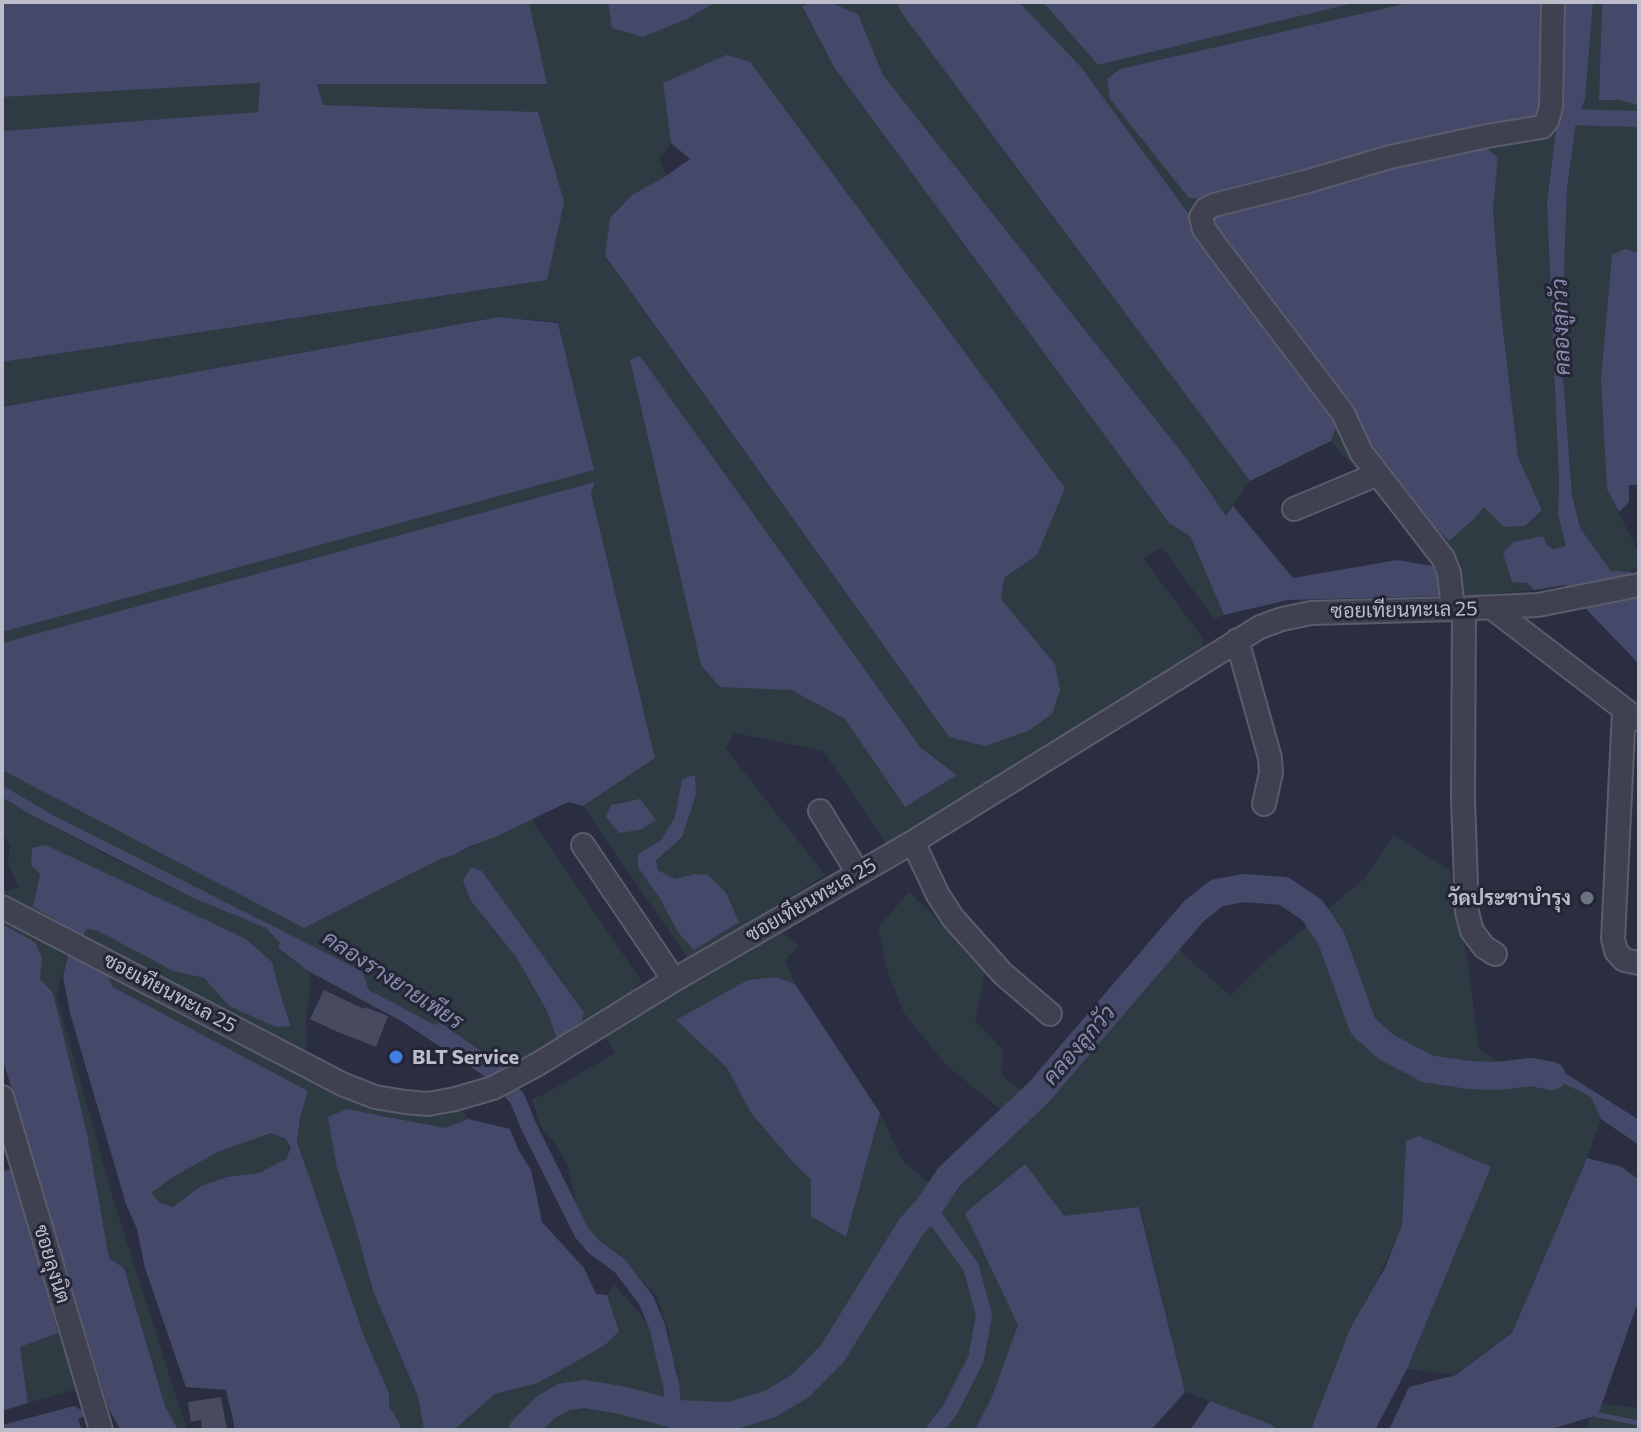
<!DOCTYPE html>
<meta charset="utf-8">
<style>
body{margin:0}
#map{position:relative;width:1641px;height:1432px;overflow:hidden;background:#2b2e41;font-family:Commissioner,sans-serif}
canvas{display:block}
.frame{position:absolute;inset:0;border:4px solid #bcbdcb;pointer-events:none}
</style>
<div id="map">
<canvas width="1641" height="1432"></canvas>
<div class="frame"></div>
</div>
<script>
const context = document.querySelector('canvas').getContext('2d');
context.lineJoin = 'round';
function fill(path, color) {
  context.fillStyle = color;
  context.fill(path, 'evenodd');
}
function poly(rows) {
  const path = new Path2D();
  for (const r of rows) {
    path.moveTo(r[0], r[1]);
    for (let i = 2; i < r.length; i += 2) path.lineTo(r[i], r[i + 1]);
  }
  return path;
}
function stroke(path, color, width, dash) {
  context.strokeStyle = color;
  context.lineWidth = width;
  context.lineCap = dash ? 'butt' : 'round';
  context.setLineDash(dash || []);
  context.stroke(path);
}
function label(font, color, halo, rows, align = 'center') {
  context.font = font + ' Commissioner,Sarabun,sans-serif';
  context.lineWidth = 6;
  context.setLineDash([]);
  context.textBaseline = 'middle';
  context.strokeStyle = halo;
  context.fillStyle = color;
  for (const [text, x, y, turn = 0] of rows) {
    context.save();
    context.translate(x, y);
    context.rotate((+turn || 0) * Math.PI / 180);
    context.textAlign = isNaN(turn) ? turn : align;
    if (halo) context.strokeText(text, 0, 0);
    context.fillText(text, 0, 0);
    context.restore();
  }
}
fill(poly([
 [529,2,608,2,613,28,689,18,716,2,813,2,802,7,834,67,1169,523,1190,536,1224,615,1214,619,1162,547,1143,558,1202,637,1203,649,919,828,887,844,823,751,735,733,725,748,825,875,689,960,583,806,655,758,591,493,595,482,2,643,2,631,594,470,558,322,498,317,2,407,2,362,547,280,538,112,323,105,317,84,546,84],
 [663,82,1037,555,1004,577,1001,599,1055,664,949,737,605,257,610,218,632,195,666,176,659,159,671,143],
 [639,356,921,748,956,774,905,807,845,719,791,690,630,361],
 [682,779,682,837,656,862,658,870,675,879,695,874,659,897,638,867,638,854,661,840,675,817],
 [830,2,897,2,901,12,1250,481,1226,516,1187,459,883,75,858,14],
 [1019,2,1043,2,1098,65,1358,2,1412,2,1120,69,1107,79,1189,198,1200,199,1512,125,1543,74,1558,112,1547,204,1559,482,1558,514,1566,547,1554,549,1547,545,1542,536,1527,583,1534,590,1459,597,1440,596,1444,582,1394,515,1331,441,1338,419,1081,67],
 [1485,146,1498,158,1493,209,1501,313,1518,457,1541,510,1504,527,1484,506],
 [1593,2,1602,2,1599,99,1619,100,1639,105,1639,253,1625,249,1607,489,1639,554,1639,564,1631,572,1611,571,1580,528,1572,495,1563,376,1563,302,1567,188,1576,123,1585,99],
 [260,83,259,112,2,131,2,97],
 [2,770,304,927,442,858,454,855,531,819,642,982,607,1013,582,1021,583,1012,482,871,471,867,471,901,516,957,547,1011,557,1039,507,1069,439,1022,435,1025,369,990,362,971,53,815,2,785],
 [2,797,28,813,128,866,191,897,266,928,281,943,278,949,308,971,311,982,306,1017,307,1045,302,1052,2,899,2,888,8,891,19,887,8,864,10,845,2,833],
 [40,874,282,1000,291,1025,229,1006,204,978,173,971,98,931,86,929,82,936,33,907],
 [1394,835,1450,870,1468,963,1479,1049,1518,1076,1531,1074,1561,1082,1591,1097,1601,1119,1587,1158,1512,1333,1456,1375,1407,1369,1491,1167,1406,1141,1402,1225,1311,1430,1278,1430,1270,1424,1185,1392,1140,1208,997,1278,1018,1325,991,1399,975,1430,454,1430,495,1394,538,1383,619,1331,607,1295,614,1284,653,1329,662,1367,680,1374,672,1359,669,1334,657,1297,625,1261,591,1236,576,1203,568,1165,553,1141,542,1129,532,1099,543,1095,615,1053,605,1035,737,952,758,945,782,933,799,946,785,960,795,984,776,977,677,1021,727,1068,751,1113,793,1162,811,1180,812,1216,846,1237,880,1113,902,1160,949,1200,1000,1144,1000,1109,945,1064,904,1013,887,970,878,928,909,892,986,967,975,1021,1003,1050,1001,1075,1036,1102,1174,945,1230,996,1271,956,1364,879],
 [2,918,69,952,56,994,114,1202,187,1430,178,1430,165,1406,124,1268,109,1258,87,1133,53,993,40,979,35,942,2,924],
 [104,967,360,1098,460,1106,468,1119,445,1128,376,1114,337,1168,354,1222,373,1291,418,1398,424,1430,400,1430,400,1424,389,1406,389,1393,364,1336,313,1192,297,1142,300,1118,308,1091,113,987],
 [271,1133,286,1139,291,1148,286,1159,259,1173,227,1177,201,1186,173,1207,160,1203,150,1193,173,1177,218,1152],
 [58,1333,77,1389,28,1403,20,1347],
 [1602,1404,1639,1408,1639,1430,1588,1430,1589,1417,1598,1415]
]), '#2e3b43');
fill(poly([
 [2,2,529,2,547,84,317,84,323,105,538,112,564,202,547,280,2,362,2,131,258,112,260,83,2,97],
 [608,2,716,2,689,18,643,37,612,28],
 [813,2,830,2,858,14,883,75,1187,459,1226,516,1233,506,1293,578,1397,560,1432,566,1444,582,1440,596,1288,600,1224,615,1190,536,1169,523,834,67,802,6],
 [897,2,1019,2,1081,67,1339,419,1331,441,1250,481,901,12],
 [1043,2,1358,2,1098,65],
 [1412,2,1542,2,1543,74,1538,118,1201,199,1189,198,1110,99,1107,79,1120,69],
 [1558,2,1593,2,1585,99,1576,123,1567,188,1563,302,1563,376,1572,495,1580,528,1611,571,1631,572,1639,593,1639,664,1589,612,1566,585,1534,590,1527,583,1512,582,1503,553,1514,542,1543,536,1547,545,1553,549,1566,546,1558,514,1559,482,1547,203,1558,112],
 [1602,2,1639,2,1639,105,1619,100,1599,100],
 [726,55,750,62,1065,488,1037,555,1004,578,1001,599,1055,664,1060,690,1052,714,1028,731,985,746,949,737,605,256,610,218,632,195,666,176,690,159,671,143,663,83],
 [1485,146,1498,158,1493,209,1501,313,1518,457,1542,510,1525,526,1504,527,1484,507,1474,519,1449,541,1429,521,1218,238,1211,218,1218,211],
 [1625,249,1639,253,1639,485,1629,485,1629,502,1619,512,1607,489,1601,379,1612,255],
 [499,317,558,323,594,470,2,632,2,407],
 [640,356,921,748,957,775,905,807,845,719,791,690,720,687,701,665,630,360],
 [595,482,591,493,655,758,583,806,568,802,495,837,468,847,454,855,442,858,304,928,2,770,2,643],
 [695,775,696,794,682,837,656,861,658,870,675,879,695,874,708,875,726,893,739,922,694,950,678,932,659,897,638,867,638,854,661,840,675,817,682,779],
 [2,785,53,815,362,971,369,990,435,1025,439,1022,507,1069,487,1078,403,1022,308,971,278,948,280,943,266,928,191,897,28,813,2,797],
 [640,799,656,820,640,830,619,833,606,817,611,805],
 [46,845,246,939,272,962,282,1000,291,1026,276,1027,229,1006,204,978,173,971,98,931,86,929,83,936,33,907,40,874,31,865,32,848],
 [471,867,482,871,584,1013,582,1021,557,1039,547,1011,516,957,471,901,463,881],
 [2,924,35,942,42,958,40,979,53,993,87,1133,109,1258,124,1268,165,1406,178,1430,121,1430,109,1410,2,1057],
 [69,952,104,967,113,987,308,1091,300,1118,297,1142,364,1336,389,1393,389,1406,400,1424,400,1430,234,1430,234,1424,226,1390,186,1387,145,1268,137,1229,126,1204,70,1013,63,976],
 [271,1133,286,1139,291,1148,286,1159,259,1173,227,1177,201,1186,173,1207,160,1203,151,1193,173,1177,218,1152],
 [776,977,795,984,880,1113,846,1237,811,1216,811,1180,793,1162,751,1113,727,1068,676,1020,748,980],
 [1504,1066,1532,1066,1568,1075,1639,1120,1639,1145,1601,1119,1591,1097,1561,1082,1531,1074,1518,1076],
 [347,1109,445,1128,468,1119,510,1129,519,1151,531,1170,542,1222,584,1268,596,1294,607,1295,619,1331,605,1345,538,1383,495,1394,454,1430,424,1430,418,1397,373,1291,354,1222,337,1168,328,1117],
 [1419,1136,1491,1167,1407,1369,1375,1430,1311,1430,1350,1329,1385,1268,1402,1225,1406,1141],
 [1587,1158,1622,1167,1639,1180,1639,1299,1598,1415,1548,1430,1389,1430,1409,1387,1456,1375,1512,1333],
 [1025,1164,1064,1216,1139,1207,1185,1392,1151,1430,975,1430,991,1399,1018,1325,965,1213],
 [13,1169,58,1333,20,1347,28,1403,2,1411,2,1171],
 [1210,1401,1270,1424,1278,1430,1190,1430],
 [74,1406,83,1411,85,1416,78,1419,82,1430,2,1430,2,1425,6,1424]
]), '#454969');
stroke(poly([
 [1598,1415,1639,1423]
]), '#454969', 5);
stroke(poly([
 [1568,117,1639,119],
 [497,1077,517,1098,529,1127,582,1233,594,1247,620,1266,646,1300,657,1326,671,1385,674,1414],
 [928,1208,971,1267,984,1315,976,1359,950,1410,934,1430]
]), '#454969', 16);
stroke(poly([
 [523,1430,546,1407,564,1397,584,1394,621,1400,674,1414,731,1416,770,1404,800,1386,832,1354,911,1227,928,1208,949,1177,1039,1092,1194,911,1217,893,1244,888,1284,891,1312,910,1331,938,1363,1026,1386,1047,1428,1069,1469,1075,1497,1076,1531,1072,1552,1076]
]), '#454969', 28);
fill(poly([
 [324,990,364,1009,365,1007,388,1016,376,1047,338,1032,310,1019],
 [221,1397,227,1430,202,1430,201,1420,191,1422,188,1402]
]), '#484b60');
const minor = poly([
 [1294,509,1378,474],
 [1492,608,1637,719],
 [1453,609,1449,573,1443,558,1361,452,1343,413,1217,247,1204,229,1201,217,1206,209,1214,205,1305,182,1390,157,1487,136,1542,127,1547,121,1551,107,1553,2],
 [1464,609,1463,799,1467,912,1472,931,1484,947,1495,954],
 [1237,640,1270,758,1271,773,1264,804],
 [1624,711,1613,939,1616,951,1624,960,1639,963],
 [820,811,858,873],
 [913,842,938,895,953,918,1003,974,1050,1014],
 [583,845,674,980],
 [2,907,342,1084,375,1097,405,1102,428,1104,455,1099,493,1088,538,1064,674,980,913,842,1260,627,1282,619,1311,613,1453,609,1538,605,1639,585],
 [2,1097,101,1430]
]);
stroke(minor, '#5a5c6b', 26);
stroke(minor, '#3f4151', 22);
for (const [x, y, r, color] of [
 [1587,898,8,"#6b7280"],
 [396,1057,8,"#3f7fe0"]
]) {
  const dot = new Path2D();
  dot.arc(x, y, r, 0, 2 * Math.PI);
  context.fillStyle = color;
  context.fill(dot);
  stroke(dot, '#242636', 3);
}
label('20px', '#bcbdcb', '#242636', [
 ["ซอยเทียนทะเล 25",1404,610,-1],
 ["ซอยเทียนทะเล 25",811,900,-30],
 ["ซอยเทียนทะเล 25",170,993,28],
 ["ซอยลุงนิต",52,1264,73]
]);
label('bold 20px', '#bcbdcb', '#242636', [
 ["วัดประชาบํารุง",1571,898],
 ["BLT Service",412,1057,"left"]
], 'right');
label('italic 22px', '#878cae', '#242636', [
 ["คลองลูกวัว",1561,327,-92],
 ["คลองรางยายเพียร",393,980,33],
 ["คลองลูกวัว",1079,1045,-49]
]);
</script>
